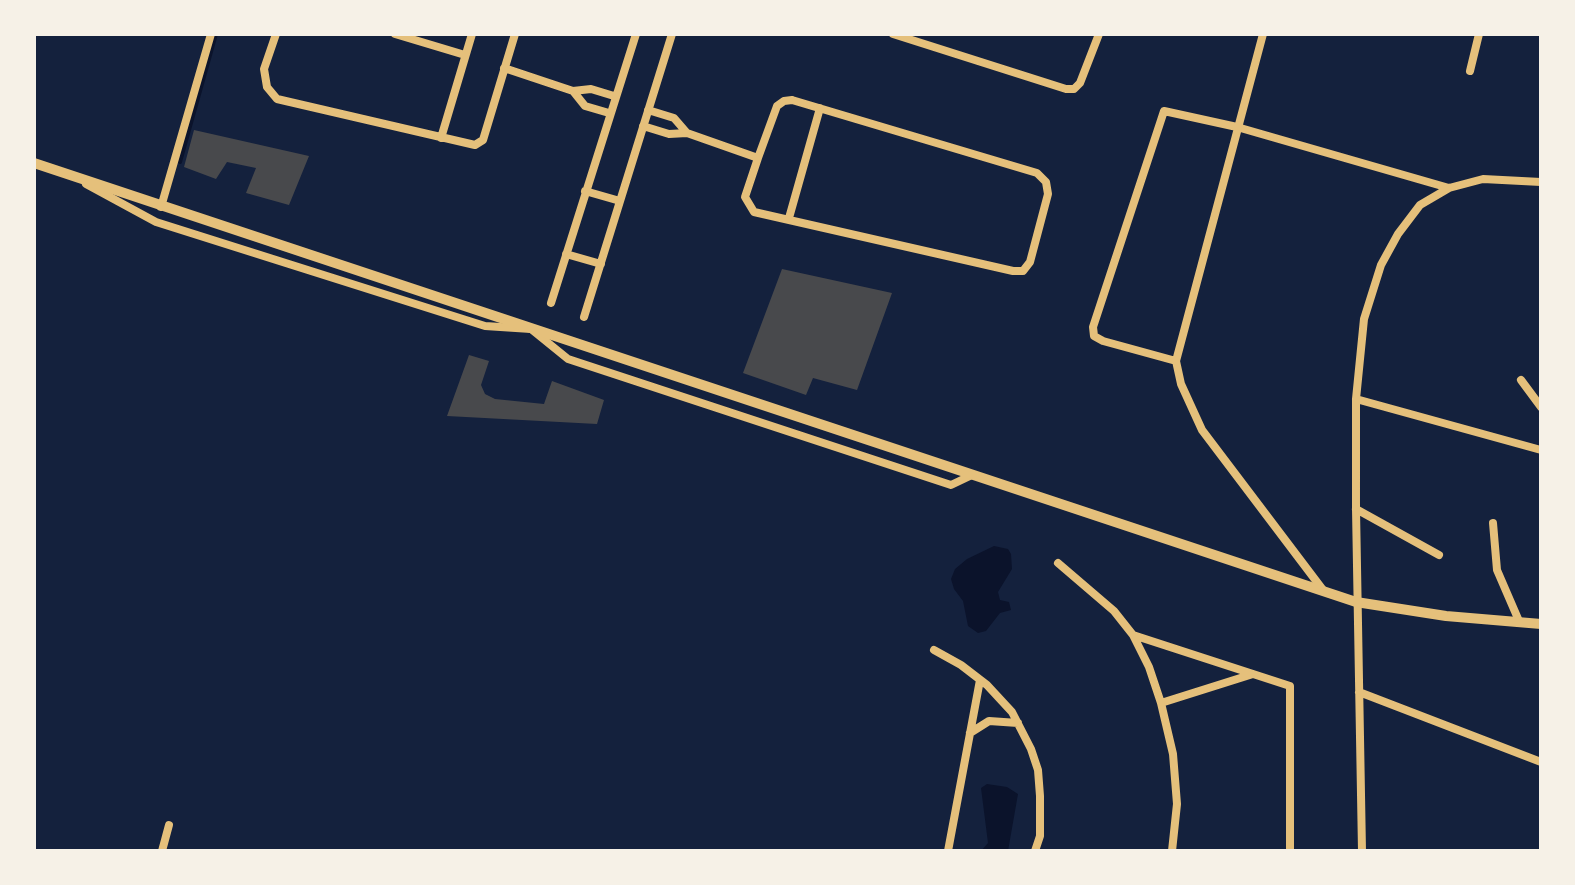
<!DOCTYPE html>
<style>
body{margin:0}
#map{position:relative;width:1575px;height:885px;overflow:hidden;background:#14213d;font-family:Rubik,sans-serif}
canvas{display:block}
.frame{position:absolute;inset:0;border:36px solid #f6f1e7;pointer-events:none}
</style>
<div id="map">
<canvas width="1575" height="885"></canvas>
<div class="frame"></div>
</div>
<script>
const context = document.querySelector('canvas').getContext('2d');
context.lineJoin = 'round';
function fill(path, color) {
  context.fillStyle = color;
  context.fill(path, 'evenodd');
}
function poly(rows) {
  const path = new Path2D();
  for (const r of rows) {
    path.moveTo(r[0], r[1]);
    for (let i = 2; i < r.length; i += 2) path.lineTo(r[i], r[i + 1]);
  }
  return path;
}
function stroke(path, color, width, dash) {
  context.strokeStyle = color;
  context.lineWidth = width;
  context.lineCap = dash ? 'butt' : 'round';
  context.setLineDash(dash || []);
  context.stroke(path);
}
fill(poly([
 [994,546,1008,549,1011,554,1012,569,998,592,1000,600,1009,602,1011,610,1000,613,986,631,978,633,968,626,963,601,954,589,951,579,955,569,967,559],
 [987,784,1007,787,1018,794,1008,851,981,851,988,843,981,788]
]), '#0b132b');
stroke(poly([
 [180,162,216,34]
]), '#0b132b', 4);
fill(poly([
 [194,130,309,156,289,205,246,193,256,168,227,162,216,179,184,167],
 [782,269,892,293,857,390,813,378,806,395,743,373],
 [469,355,489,361,481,385,485,394,495,399,544,404,552,381,604,400,597,424,447,416]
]), '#48494c');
stroke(poly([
 [276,34,264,69,267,87,277,99,475,145,483,140,515,34],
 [395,34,465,55],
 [893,34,1066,89,1074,89,1080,83,1099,34],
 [1263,34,1176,361,1181,384,1202,430,1323,590],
 [504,68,573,91],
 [1470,71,1479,34],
 [792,100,1037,173,1046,182,1048,194,1030,262,1023,271,1013,271,754,212,745,197,758,158,777,106,784,101,792,100],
 [609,113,585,106,573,91,591,89,614,96],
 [643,126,669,134,687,133,674,118,648,110],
 [687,133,758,158],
 [441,138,472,34],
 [86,184,156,222,485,326,531,329,568,359,951,485,972,475],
 [585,191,620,201],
 [161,207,211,34],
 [789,218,820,108],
 [566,254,601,264],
 [551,303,636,34],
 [584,317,672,34],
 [1176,361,1103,341,1094,336,1093,327,1164,111,1237,127,1449,188,1483,179,1541,182],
 [1521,380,1541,407],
 [1356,399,1541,450],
 [1356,509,1439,555],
 [1493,523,1497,570,1519,621],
 [1058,563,1114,611,1133,635],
 [934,650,961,665,987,685,1012,712,1031,749,1038,770,1040,796,1040,836,1035,851],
 [1359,692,1541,762],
 [1161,703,1253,674],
 [970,733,989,721,1018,723],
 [162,851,169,825],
 [948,851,980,680],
 [1172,851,1177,804,1173,754,1161,703,1149,667,1133,635,1290,686,1290,851],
 [1362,851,1356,509,1356,399,1364,319,1381,265,1398,234,1420,205,1449,188]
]), '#e5c07b', 8);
stroke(poly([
 [34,163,1356,602,1446,616,1541,624]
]), '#e5c07b', 10);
</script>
